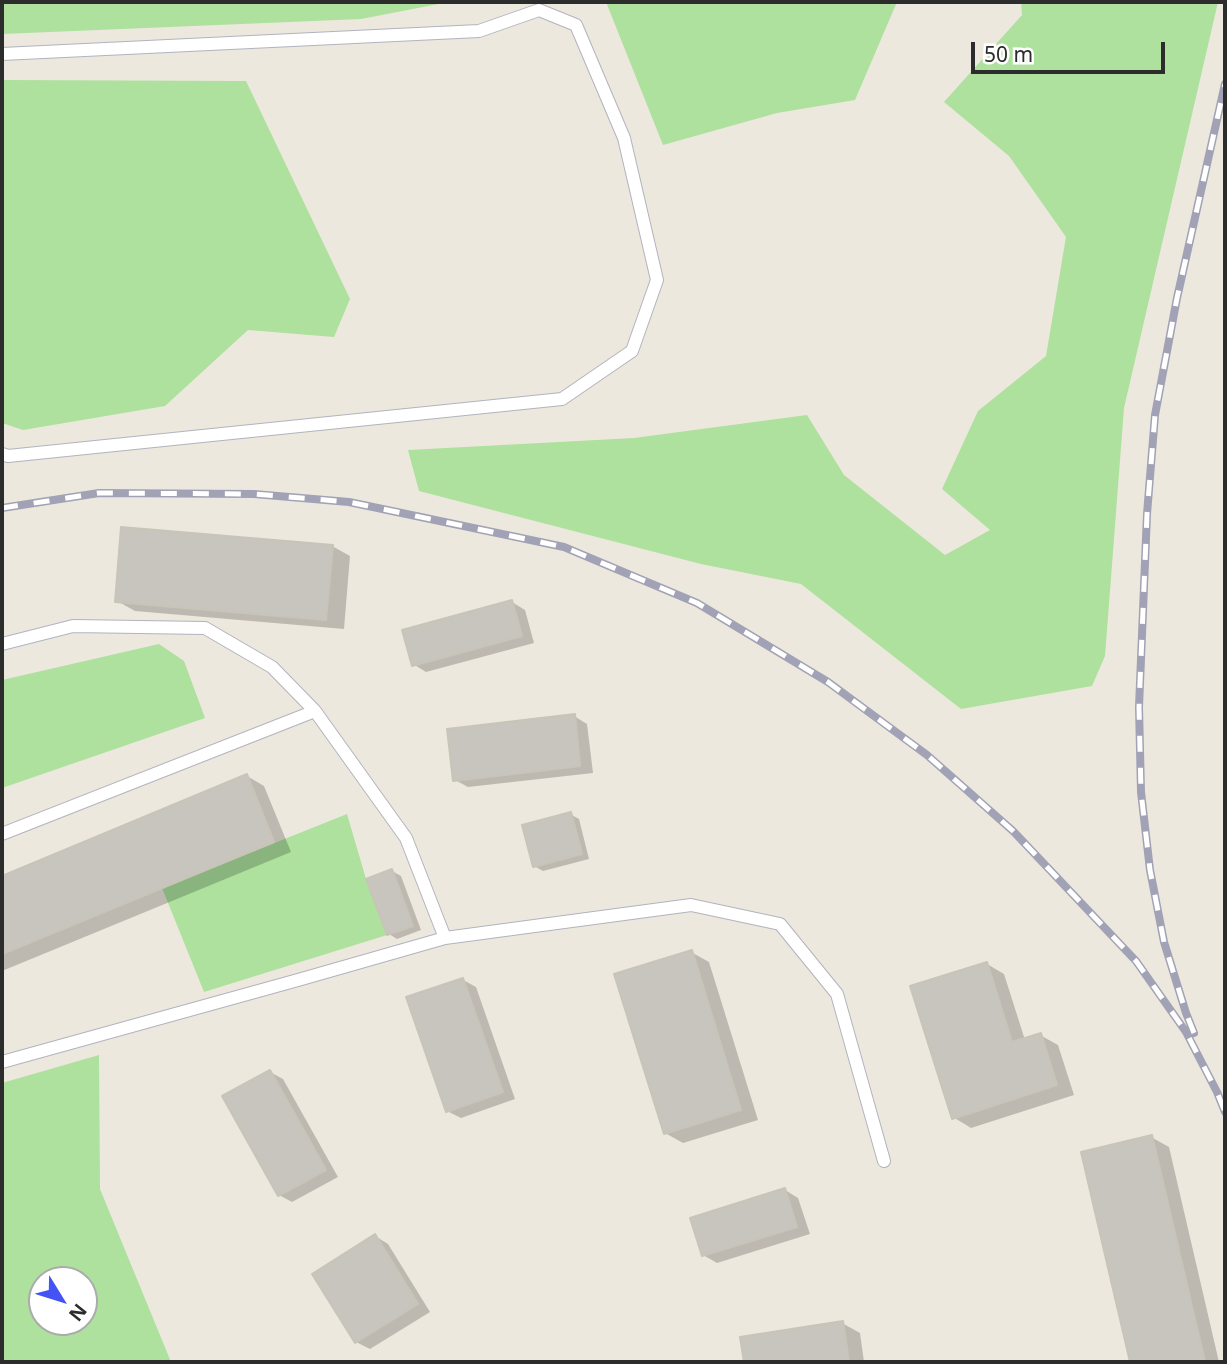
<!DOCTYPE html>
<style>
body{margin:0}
#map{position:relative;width:1227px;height:1364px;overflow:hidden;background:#ede8de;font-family:"Noto Sans",sans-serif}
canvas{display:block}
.frame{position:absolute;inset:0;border:4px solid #2c2c2c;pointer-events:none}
.north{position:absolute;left:28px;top:1266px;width:70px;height:70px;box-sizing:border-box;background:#fff;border:2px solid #ababab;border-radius:50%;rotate:128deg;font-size:19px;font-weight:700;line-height:28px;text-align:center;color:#2c2c2c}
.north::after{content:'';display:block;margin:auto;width:24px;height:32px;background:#4454f4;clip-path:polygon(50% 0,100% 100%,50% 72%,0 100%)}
.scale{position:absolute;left:971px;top:42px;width:194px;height:32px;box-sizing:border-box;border:4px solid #2c2c2c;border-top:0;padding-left:9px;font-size:21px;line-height:24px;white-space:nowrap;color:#2c2c2c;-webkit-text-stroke:5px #fff;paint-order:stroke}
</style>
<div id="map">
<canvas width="1227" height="1364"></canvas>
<div class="frame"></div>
<div class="north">N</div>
<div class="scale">50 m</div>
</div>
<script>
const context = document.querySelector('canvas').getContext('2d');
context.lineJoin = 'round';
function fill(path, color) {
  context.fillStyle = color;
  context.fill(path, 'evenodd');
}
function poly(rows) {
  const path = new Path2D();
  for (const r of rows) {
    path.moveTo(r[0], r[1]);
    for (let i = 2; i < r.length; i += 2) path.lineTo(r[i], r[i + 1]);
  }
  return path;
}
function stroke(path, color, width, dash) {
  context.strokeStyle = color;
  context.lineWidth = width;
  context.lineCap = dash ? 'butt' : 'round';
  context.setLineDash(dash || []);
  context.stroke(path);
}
fill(poly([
 [2,2,449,2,361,19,2,34],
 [606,2,897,2,855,100,777,113,663,145],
 [1021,2,1218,2,1124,408,1105,656,1092,686,961,709,801,584,701,564,419,491,408,450,634,438,807,415,844,475,945,555,990,530,942,489,978,411,1046,356,1066,237,1009,156,944,102,1022,15],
 [2,80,246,81,350,299,334,337,248,330,165,406,23,430,2,423],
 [159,644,184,661,205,718,2,788,2,680],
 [347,814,366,879,387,935,204,992,162,888],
 [99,1055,100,1189,171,1362,2,1362,2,1083],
 [84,1280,84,1322,42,1322,42,1280]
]), '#ade19d');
fill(poly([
 [332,546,350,556,344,629,135,611,117,601],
 [512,602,525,610,534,643,426,672,413,664],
 [574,716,587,724,593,773,468,787,455,780],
 [247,776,264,786,291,852,2,971,2,878],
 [570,814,579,819,589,859,543,871,534,866],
 [392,871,401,876,421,930,397,939,389,934],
 [691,952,709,962,758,1120,683,1143,665,1133],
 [987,964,1004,974,1025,1040,1040,1035,1058,1045,1074,1095,971,1128,953,1117],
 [463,980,476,987,515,1099,461,1118,447,1111],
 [270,1072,283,1079,338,1177,292,1202,279,1195],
 [1151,1137,1169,1147,1219,1362,1132,1362,1083,1154],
 [785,1190,798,1198,810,1234,717,1263,703,1255],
 [375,1236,388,1244,430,1312,370,1349,356,1342],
 [842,1323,860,1333,864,1362,745,1362,742,1338]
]), '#0003');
const building = poly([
 [121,527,333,545,326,620,115,602,121,527],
 [512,600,522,636,412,666,402,630,512,600],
 [575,714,580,766,453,781,447,729,575,714],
 [247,774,274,842,2,954,2,876,247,774],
 [571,812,582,854,533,867,522,825,571,812],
 [392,869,413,926,387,935,366,879,392,869],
 [692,950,741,1110,664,1134,614,974,692,950],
 [987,962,1012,1042,1041,1033,1057,1085,952,1119,910,986,987,962],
 [463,978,503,1092,446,1112,406,997,463,978],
 [270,1070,326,1170,278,1196,222,1096,270,1070],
 [1152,1135,1205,1362,1130,1362,1081,1152,1152,1135],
 [785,1188,797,1227,702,1256,690,1218,785,1188],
 [375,1234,418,1304,355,1343,312,1274,375,1234],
 [843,1321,849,1362,744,1362,740,1337,843,1321]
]);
fill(building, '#c8c5be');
stroke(building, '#c8c4b8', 2);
const service = poly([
 [2,54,479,31,539,10,576,25,624,138,657,280,632,351,562,399,8,456,2,454],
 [2,644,73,626,205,628,272,667,315,711],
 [2,834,315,711,406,838,445,938],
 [2,1062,298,980,445,938,691,905,780,924,837,994,884,1161]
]);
stroke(service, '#b2b3be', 14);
stroke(service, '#fff', 12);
const rail = poly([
 [2,508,99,493,254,494,349,502,564,547,697,603,828,682,927,755,1013,831,1136,961,1186,1032,1217,1092,1225,1112],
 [1194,1033,1186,1013,1164,942,1150,870,1141,792,1139,707,1147,514,1155,415,1177,298,1225,84]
]);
stroke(rail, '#a1a2b5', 8);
stroke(rail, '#fff', 5, [16]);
</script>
